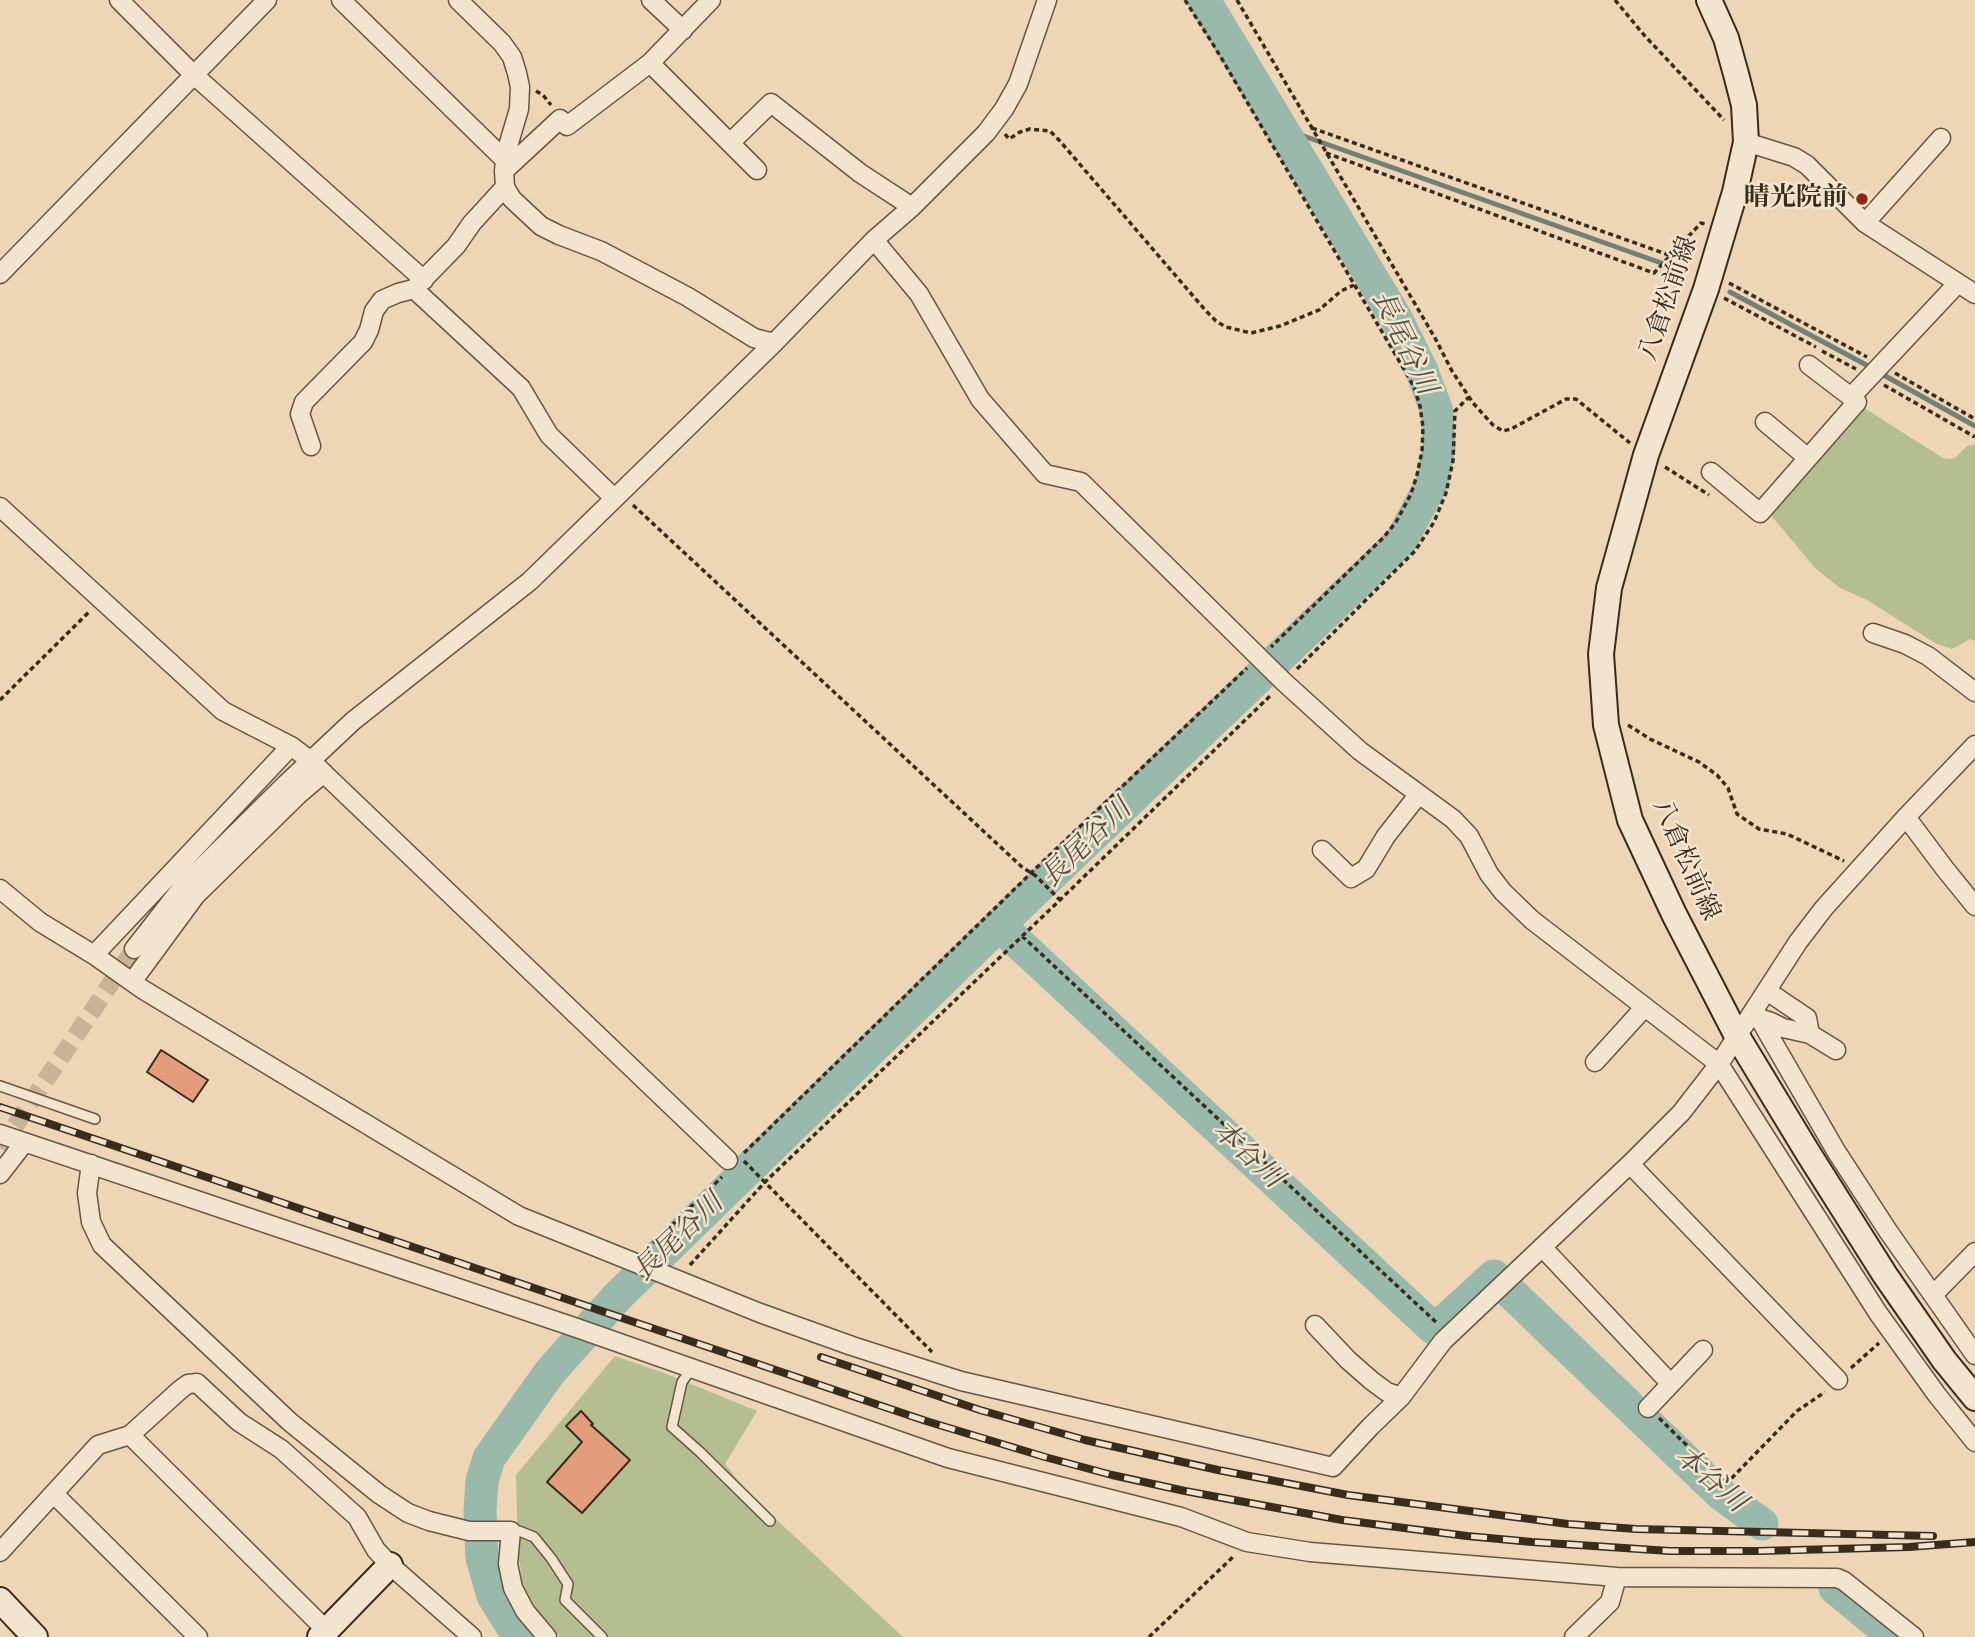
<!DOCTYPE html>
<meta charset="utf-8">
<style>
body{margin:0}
canvas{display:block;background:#edd5b5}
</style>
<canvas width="1975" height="1637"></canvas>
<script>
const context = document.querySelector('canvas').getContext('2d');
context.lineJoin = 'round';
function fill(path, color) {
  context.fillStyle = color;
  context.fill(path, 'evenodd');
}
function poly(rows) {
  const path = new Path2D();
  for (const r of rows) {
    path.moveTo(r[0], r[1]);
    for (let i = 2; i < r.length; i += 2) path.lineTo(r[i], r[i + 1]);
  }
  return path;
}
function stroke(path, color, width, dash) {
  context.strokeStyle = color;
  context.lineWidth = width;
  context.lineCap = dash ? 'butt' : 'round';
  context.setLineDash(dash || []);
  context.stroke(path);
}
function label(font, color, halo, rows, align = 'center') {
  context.font = font + ' "IM FELL Great Primer","Noto Serif JP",serif';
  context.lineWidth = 5;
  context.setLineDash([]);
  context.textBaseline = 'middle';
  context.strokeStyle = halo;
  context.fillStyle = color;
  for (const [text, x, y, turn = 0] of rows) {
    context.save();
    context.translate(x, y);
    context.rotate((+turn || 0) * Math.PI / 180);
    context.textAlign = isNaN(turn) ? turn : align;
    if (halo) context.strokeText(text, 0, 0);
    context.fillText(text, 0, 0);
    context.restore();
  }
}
fill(poly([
 [1861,406,1943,458,1949,459,1955,458,1967,446,1975,444,1975,641,1970,639,1952,649,1935,643,1867,600,1840,588,1815,568,1769,513],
 [615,1356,664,1373,757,1411,725,1464,750,1495,903,1637,560,1637,549,1627,524,1592,518,1552,516,1475]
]), '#b5be90');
stroke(poly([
 [1281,128,1681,270],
 [1730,292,1872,368],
 [1880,373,1975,426]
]), '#728173', 5);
stroke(poly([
 [999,925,1433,1328,1447,1319,1494,1276,1497,1279],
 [1507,1289,1722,1495,1762,1524],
 [1835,1588,1894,1637],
 [519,1637,493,1596,482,1558,480,1511,482,1481,489,1458,550,1372,617,1297,999,925,1401,541,1432,483,1439,447,1437,412,1422,371,1396,318,1204,0]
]), '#99b9ac', 33);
const building = poly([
 [161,1050,208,1080,193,1102,147,1072,161,1050],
 [581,1411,593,1424,591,1425,630,1460,582,1513,547,1482,582,1442,566,1426,581,1411]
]);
fill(building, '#e49d7c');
stroke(building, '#382c1d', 2);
stroke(poly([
 [0,1148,134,949]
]), '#c9b397', 18, [18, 9]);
const lane = poly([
 [0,1086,95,1119],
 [692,1368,682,1382,672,1427,700,1452,770,1521],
 [511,1531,519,1531,534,1537,551,1558,568,1584,565,1600,602,1637]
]);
const street = poly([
 [119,0,194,75,424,280],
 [341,0,505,160],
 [458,0,502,43,512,57,517,73,520,87,519,109,506,153,504,171,505,187,512,199,541,226,559,235,601,251,688,297,754,338,774,343],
 [651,0,683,30],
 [650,63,757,170],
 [731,142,771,103,860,173,912,207],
 [1746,142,1794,157,1807,165,1865,223,1975,294],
 [504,171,560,119,567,126,650,63,711,0],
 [1865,223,1941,138],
 [874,240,919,294,980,399,1045,474,1081,482,1284,682,1360,751,1453,819,1469,836,1489,874,1503,892,1532,920,1719,1064,1878,1313,1937,1395,1975,1442],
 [0,274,267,0],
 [414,289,521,388,549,435,614,498],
 [1809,365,1851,397],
 [1765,422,1808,458],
 [311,446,300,414,304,402,363,342,369,330,374,311,382,300,398,293,414,289,456,246,472,223,505,187],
 [1711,472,1760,513,1857,402,1851,397,1958,283],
 [0,507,223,711,291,746,311,761,728,1160],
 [1873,633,1905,644,1928,656,1975,692],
 [1906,817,1945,869,1975,906],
 [1322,850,1351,878,1366,869,1386,836,1419,794],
 [0,889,40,922,94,955,142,989,519,1216,760,1313,852,1346,961,1381,1333,1467,1370,1427,1401,1397,1443,1341,1630,1164,1681,1113,1719,1064,1798,942,1824,908,1906,817,1975,745],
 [134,949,184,885,287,783,353,721,530,581,774,343,874,240,912,207,986,133,1004,109,1018,84,1047,0],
 [94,955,291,746],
 [132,982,196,895,298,795,324,773],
 [1767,991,1807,1018,1810,1034,1836,1050],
 [1755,1011,1836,1151,1888,1231,1975,1355],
 [1759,1018,1771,1022,1783,1028,1810,1034],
 [1595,1062,1644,1008],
 [0,1134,571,1326,948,1458,1181,1517,1247,1542,1310,1552,1617,1577],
 [91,1164,87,1193,91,1222,102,1245,290,1422,379,1494,408,1513,429,1521,469,1531,511,1531,508,1564,513,1588,525,1611,547,1637],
 [1630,1164,1838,1380],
 [0,1174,24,1143],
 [1542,1247,1671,1384],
 [1933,1295,1975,1252],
 [1315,1325,1348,1360,1372,1381,1387,1392,1401,1397],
 [1648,1408,1703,1350],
 [130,1435,326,1630],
 [54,1494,198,1637],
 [0,1552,98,1445,130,1435,181,1389,188,1384,197,1383,239,1422,281,1449,357,1517,376,1550,390,1565,472,1637],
 [1574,1637,1610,1602,1617,1577,1837,1578,1844,1581,1914,1637]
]);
const secondary = poly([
 [1709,0,1726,38,1736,74,1744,105,1746,142,1735,192,1706,289,1646,455,1609,588,1601,654,1606,725,1630,820,1674,914,1737,1036,1808,1153,1885,1275,1944,1360,1975,1398],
 [0,1600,35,1637],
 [320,1637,390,1565]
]);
stroke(lane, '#655643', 12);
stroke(street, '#655643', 21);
stroke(secondary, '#382c1d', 28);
stroke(poly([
 [1185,0,1216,49,1405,371,1414,387,1420,406,1423,427,1422,451,1417,475,1411,494,1396,522,1384,537,1271,647],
 [1237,0,1435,338,1452,371,1473,403,1493,425,1503,431,1511,429,1566,399,1576,399,1630,443],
 [1615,0,1644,35,1724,120],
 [536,91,543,95,551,105],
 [1312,128,1669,255],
 [1005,134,1009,139,1020,132,1030,129,1050,131,1059,140,1206,311,1216,321,1226,327,1251,333,1280,326,1319,310,1341,291,1354,285],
 [1326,153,1654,273,1701,223,1705,224],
 [1729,283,1867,357],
 [1724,298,1816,347],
 [1822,351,1856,369],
 [1895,373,1975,419],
 [1884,385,1975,437],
 [1665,467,1709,495],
 [633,505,1022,867,1036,876,1060,900],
 [1297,669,1415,551,1434,522,1446,493,1453,461,1455,411,1469,397],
 [0,700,90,611],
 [1628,725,1650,739,1699,762,1717,775,1728,788,1737,814,1759,829,1787,834,1844,861],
 [1022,936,1438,1324],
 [744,1153,1032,872,1247,668],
 [744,1161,932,1352],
 [647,1249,722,1177],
 [690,1265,765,1182,1060,900,1271,695],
 [1851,1368,1879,1343],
 [1659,1418,1726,1484,1797,1411,1825,1392],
 [1149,1637,1234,1556]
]), '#382c1d', 3.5, [5, 3.5]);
stroke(lane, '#f3e4cf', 9);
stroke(street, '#f3e4cf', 18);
stroke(secondary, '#f3e4cf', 24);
const rail = poly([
 [0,1107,926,1421,1045,1457,1112,1475,1185,1491,1342,1520,1467,1536,1532,1542,1670,1551,1759,1551,1909,1547,1975,1542],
 [821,1357,980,1410,1085,1440,1218,1470,1348,1495,1568,1524,1636,1529,1933,1536]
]);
stroke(rail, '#382c1d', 8);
stroke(rail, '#f3e4cf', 5, [16]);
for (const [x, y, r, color] of [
 [1862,199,7,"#8f2418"]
]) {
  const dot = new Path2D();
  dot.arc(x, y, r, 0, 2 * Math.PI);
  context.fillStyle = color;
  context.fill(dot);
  stroke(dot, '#f3e4cf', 2.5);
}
label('bold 26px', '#382c1d', '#f3e4cf', [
 ["晴光院前",1848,199]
], 'right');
label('26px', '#382c1d', '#f3e4cf', [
 ["八倉松前線",1669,299,-71],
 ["八倉松前線",1685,860,66]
]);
label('italic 28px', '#504f41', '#f3e4cf', [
 ["長尾谷川",1403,343,64],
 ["長尾谷川",1087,844,-44],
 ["本谷川",1247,1155,43],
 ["長尾谷川",679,1238,-44],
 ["本谷川",1710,1480,41]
]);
</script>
